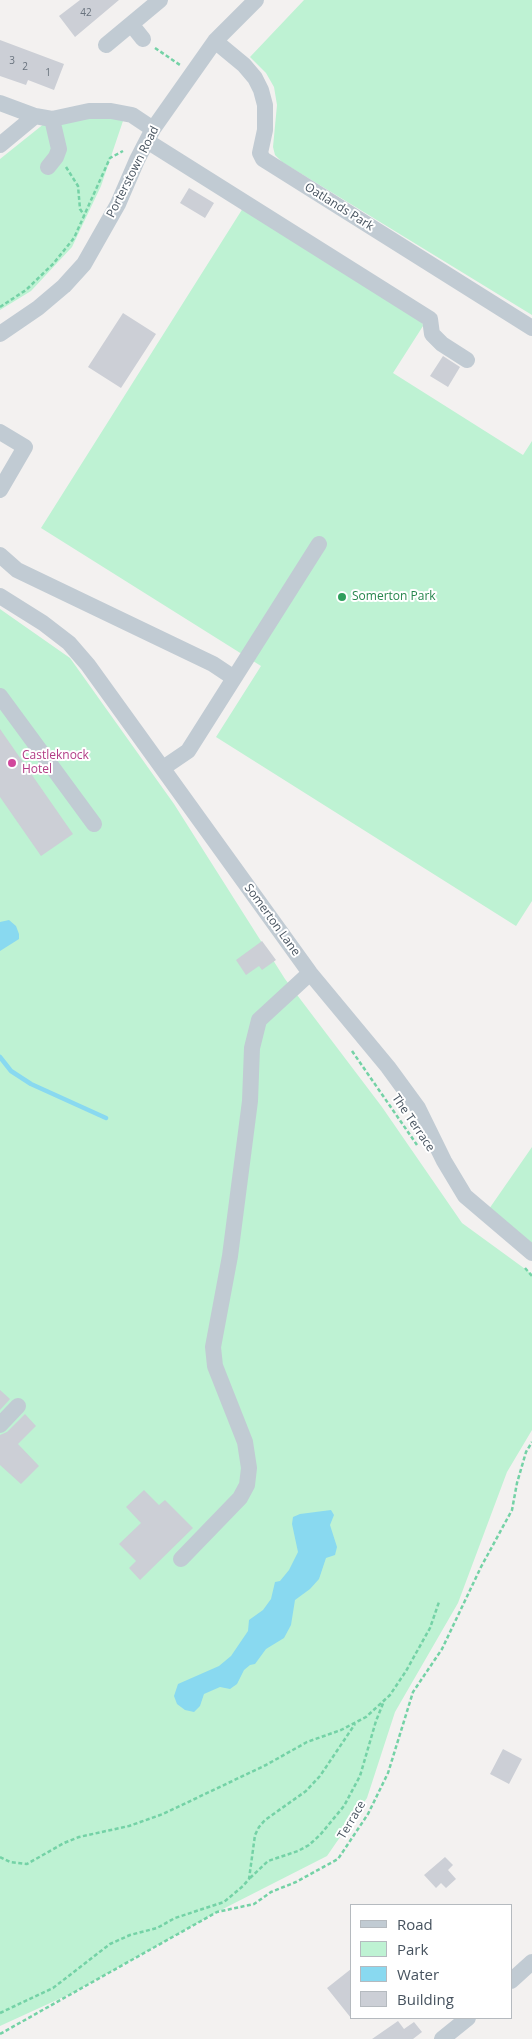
<!DOCTYPE html>
<style>
body{margin:0}
#map{position:relative;width:532px;height:2039px;overflow:hidden;background:#f3f1f0;font-family:"Open Sans",sans-serif}
canvas{display:block}
.legend{position:absolute;left:350px;top:1904px;width:162px;height:115px;box-sizing:border-box;background:#fff;border:1px solid #b5babf;margin:0;padding:6px 9px;list-style:none;font-size:15px;color:#47535f}
.legend li{display:flex;align-items:center;gap:10px;height:25px}
.legend b{width:25px;border:1px solid #b5babf}
</style>
<div id="map">
<canvas width="532" height="2039"></canvas>
<ul class="legend">
<li><b style="height:6px;background:#c1cbd3"></b>Road</li>
<li><b style="height:14px;background:#bef2d3"></b>Park</li>
<li><b style="height:14px;background:#89d9f0"></b>Water</li>
<li><b style="height:14px;background:#cccfd6"></b>Building</li>
</ul>
</div>
<script>
const context = document.querySelector('canvas').getContext('2d');
context.lineJoin = 'round';
function fill(path, color) {
  context.fillStyle = color;
  context.fill(path, 'evenodd');
}
function poly(rows) {
  const path = new Path2D();
  for (const r of rows) {
    path.moveTo(r[0], r[1]);
    for (let i = 2; i < r.length; i += 2) path.lineTo(r[i], r[i + 1]);
  }
  return path;
}
function stroke(path, color, width, dash) {
  context.strokeStyle = color;
  context.lineWidth = width;
  context.lineCap = dash ? 'butt' : 'round';
  context.setLineDash(dash || []);
  context.stroke(path);
}
function label(font, color, halo, rows, align = 'center') {
  context.font = font + ' "Open Sans",sans-serif';
  context.lineWidth = 4;
  context.setLineDash([]);
  context.textBaseline = 'middle';
  context.strokeStyle = halo;
  context.fillStyle = color;
  for (const [text, x, y, turn = 0] of rows) {
    context.save();
    context.translate(x, y);
    context.rotate((+turn || 0) * Math.PI / 180);
    context.textAlign = isNaN(turn) ? turn : align;
    if (halo) context.strokeText(text, 0, 0);
    context.fillText(text, 0, 0);
    context.restore();
  }
}
fill(poly([
 [304,0,532,0,532,315,282,162,275,155,273,147,277,105,274,87,266,73,250,57],
 [124,118,101,186,72,247,31,291,0,310,0,159,45,123,85,119],
 [243,208,422,319,423,326,393,373,523,455,532,441,532,901,516,926,216,737,261,666,41,528],
 [0,609,70,658,174,804,285,979,382,1107,462,1223,532,1274,532,1430,507,1472,458,1603,395,1712,367,1798,327,1856,217,1912,72,1993,0,2026],
 [532,1147,532,1246,489,1209]
]), '#bef2d3');
fill(poly([
 [9,920,16,926,19,934,19,939,0,951,0,922],
 [331,1510,334,1515,330,1525,337,1547,335,1555,326,1558,319,1579,310,1589,295,1600,291,1625,284,1638,266,1649,255,1664,250,1665,244,1670,237,1684,230,1689,220,1687,204,1694,200,1706,194,1712,185,1710,177,1704,174,1696,178,1684,219,1666,231,1656,248,1631,249,1620,263,1610,271,1599,275,1582,280,1581,289,1570,298,1552,292,1524,293,1517,300,1514]
]), '#89d9f0');
stroke(poly([
 [0,1057,11,1071,31,1084,106,1118]
]), '#89d9f0', 4.5);
fill(poly([
 [80,0,119,0,75,37,59,16],
 [0,40,64,64,54,90,28,80,26,85,0,76],
 [189,188,214,203,205,218,180,203],
 [123,313,156,334,121,388,88,367],
 [443,356,460,367,448,387,430,376],
 [0,729,73,834,41,856,0,797],
 [262,941,276,960,262,970,259,966,246,975,236,960],
 [0,1390,10,1399,0,1410],
 [25,1414,36,1426,18,1444,39,1466,21,1484,0,1465,0,1435,7,1432],
 [144,1490,159,1505,165,1500,193,1528,140,1580,129,1568,136,1561,119,1544,141,1523,126,1507],
 [503,1749,522,1759,509,1784,490,1774],
 [445,1857,453,1865,448,1870,456,1879,446,1888,441,1883,436,1888,424,1875],
 [351,1969,351,2018,327,1988],
 [398,2021,404,2029,414,2022,422,2032,413,2039,372,2039]
]), '#cccfd6');
stroke(poly([
 [155,48,180,65],
 [66,167,78,186,80,209,84,215],
 [0,307,26,290,53,264,74,238,110,158,123,151],
 [352,1051,417,1145],
 [525,1268,532,1276],
 [0,1857,10,1862,27,1864,64,1843,79,1837,129,1826,163,1814,266,1765,307,1742,341,1730,366,1717,390,1695,406,1671,430,1628,439,1602],
 [250,1878,268,1861,298,1851,309,1845,320,1835,344,1806,360,1776,376,1721,384,1701],
 [0,2013,53,1988,110,1944,130,1935,157,1928,175,1918,224,1902,243,1886,249,1879,255,1835,259,1827,265,1820,306,1791,320,1776,355,1724],
 [0,2034,217,1912,254,1904,271,1892,296,1882,338,1859,368,1814,388,1773,413,1692,442,1649,481,1567,512,1510,517,1483,526,1452,532,1442]
]), '#74d2a6', 2.5, [4, 2.5]);
stroke(poly([
 [131,24,143,39],
 [215,41,244,65,255,78,261,90,265,105,265,130,260,153,263,159,532,328],
 [106,45,160,0],
 [0,103,35,116,52,119,89,111,111,111,132,115,153,129],
 [147,141,430,319,432,334,442,344,467,360],
 [0,145,35,116],
 [48,167,56,157,59,149,52,119],
 [0,334,38,308,64,286,84,264,118,204,137,160,153,129,215,41,256,0],
 [0,432,25,447,0,490],
 [0,555,17,570,213,664,234,678],
 [0,596,43,623,69,643,88,665,310,973,388,1067,418,1108,444,1161,465,1196,532,1253],
 [0,696,94,824],
 [163,768,188,751,319,544],
 [0,1425,18,1406],
 [181,1559,240,1498,247,1485,249,1468,245,1442,215,1366,213,1347,230,1256,250,1101,252,1048,259,1020,310,973],
 [511,1981,532,1962],
 [442,2039,468,2018]
]), '#c1cbd3', 16);
for (const [x, y, r, color] of [
 [342,597,5,"#2e9e5b"],
 [12,763,5,"#d1479c"]
]) {
  const dot = new Path2D();
  dot.arc(x, y, r, 0, 2 * Math.PI);
  context.fillStyle = color;
  context.fill(dot);
  stroke(dot, '#fff', 2);
}
label('10px', '#68727d', null, [
 ["42",86,13],
 ["3",12,61],
 ["2",25,67],
 ["1",48,73]
]);
label('12px', '#47535f', '#fff', [
 ["Porterstown Road",133,172,-63],
 ["Oatlands Park",339,207,32],
 ["Somerton Lane",272,920,54],
 ["The Terrace",413,1123,56],
 ["Terrace",352,1820,-59]
]);
label('12px', '#27864d', '#fff', [
 ["Somerton Park",352,597]
], 'left');
label('12px', '#b23c85', '#fff', [
 ["Castleknock",22,756],
 ["Hotel",22,770]
], 'left');
</script>
